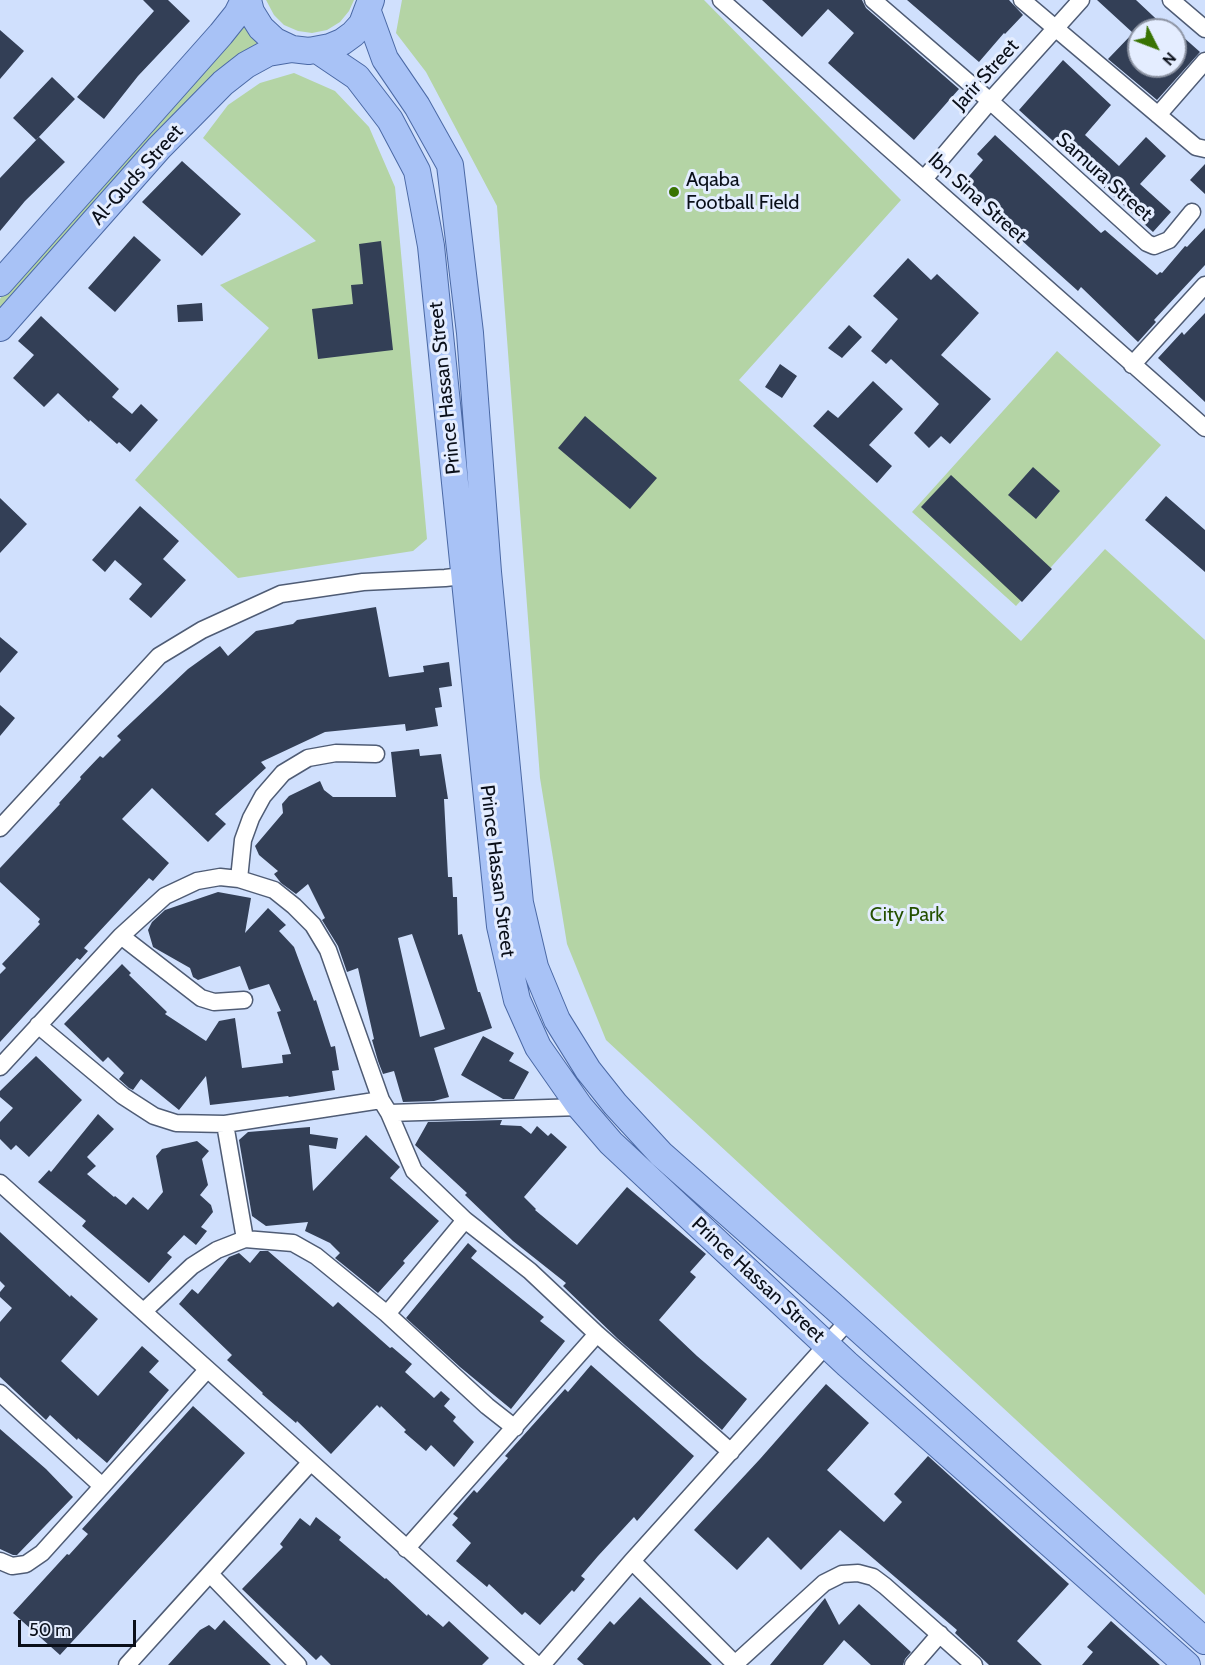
<!DOCTYPE html>
<style>
body{margin:0}
#map{position:relative;width:1205px;height:1665px;overflow:hidden;background:#d0e0fd;font-family:Cabin,sans-serif}
canvas{display:block}
.north{position:absolute;left:1127px;top:18px;width:60px;height:60px;box-sizing:border-box;background:#e4edff;border:2px solid #8d94a3;border-radius:50%;rotate:132deg;font-size:16px;font-weight:700;line-height:24px;text-align:center;color:#0a0f19}
.north::after{content:'';display:block;margin:auto;width:21px;height:27px;background:#397303;clip-path:polygon(50% 0,100% 100%,50% 72%,0 100%)}
.scale{position:absolute;left:18px;top:1620px;width:118px;height:27px;box-sizing:border-box;border:3px solid #0a0f19;border-top:0;padding-left:8px;font-size:18px;line-height:21px;white-space:nowrap;color:#0a0f19;-webkit-text-stroke:4px #e4edff;paint-order:stroke}
</style>
<div id="map">
<canvas width="1205" height="1665"></canvas>
<div class="north">N</div>
<div class="scale">50 m</div>
</div>
<script>
const context = document.querySelector('canvas').getContext('2d');
context.lineJoin = 'round';
function fill(path, color) {
  context.fillStyle = color;
  context.fill(path, 'evenodd');
}
function poly(rows) {
  const path = new Path2D();
  for (const r of rows) {
    path.moveTo(r[0], r[1]);
    for (let i = 2; i < r.length; i += 2) path.lineTo(r[i], r[i + 1]);
  }
  return path;
}
function stroke(path, color, width, dash) {
  context.strokeStyle = color;
  context.lineWidth = width;
  context.lineCap = dash ? 'butt' : 'round';
  context.setLineDash(dash || []);
  context.stroke(path);
}
function label(font, color, halo, rows, align = 'center') {
  context.font = font + ' Cabin,sans-serif';
  context.lineWidth = 6;
  context.setLineDash([]);
  context.textBaseline = 'middle';
  context.strokeStyle = halo;
  context.fillStyle = color;
  for (const [text, x, y, turn = 0] of rows) {
    context.save();
    context.translate(x, y);
    context.rotate((+turn || 0) * Math.PI / 180);
    context.textAlign = isNaN(turn) ? turn : align;
    if (halo) context.strokeText(text, 0, 0);
    context.fillText(text, 0, 0);
    context.restore();
  }
}
fill(poly([
 [266,0,354,0,349,11,340,22,327,30,312,33,298,31,284,25,274,15],
 [402,0,704,0,901,200,739,380,1021,641,1105,549,1205,640,1205,1595,606,1040,567,944,540,778,497,206,426,72,396,33],
 [241,23,252,37,262,43,0,314,0,299,7,287],
 [294,73,335,91,369,127,395,187,427,539,413,551,238,578,135,480,269,328,220,285,316,241,203,138,228,105,260,83],
 [1057,351,1161,445,1016,606,912,512]
]), '#b4d4a5');
fill(poly([
 [143,0,168,0,190,21,138,76,104,119,77,97,154,11],
 [762,0,862,0,866,8,959,89,914,140,828,63,854,33,828,9,802,37],
 [907,0,1009,0,1023,15,1005,34,1004,33,979,62],
 [1097,0,1136,0,1168,30,1139,30,1139,66,1175,66,1175,44,1182,36,1200,52,1157,100,1108,59,1133,33],
 [0,30,24,51,0,79],
 [1063,60,1111,105,1085,135,1119,166,1146,137,1166,156,1140,184,1171,212,1153,232,1019,110],
 [52,77,75,99,36,140,13,118],
 [995,135,1101,233,1105,230,1157,275,1160,272,1162,273,1185,246,1187,247,1205,228,1205,265,1154,320,1156,322,1138,342,1081,287,1078,291,1029,247,997,218,999,215,963,183,983,160,977,154],
 [39,137,65,162,25,201,0,231,0,178],
 [182,161,241,214,202,256,142,202],
 [1205,164,1205,194,1190,180],
 [134,236,161,260,115,312,88,288],
 [381,241,393,350,318,359,312,309,353,304,351,285,363,284,359,244],
 [908,258,931,280,937,274,979,313,941,355,991,399,950,444,941,436,929,448,914,433,939,404,891,359,886,364,871,351,898,319,873,296],
 [202,303,203,321,178,322,177,305],
 [1205,313,1205,402,1158,358,1182,332,1184,335],
 [41,316,119,389,112,397,132,414,141,404,158,420,130,452,119,442,117,444,90,420,89,422,58,393,44,407,13,378,34,355,18,341],
 [849,325,862,337,842,358,828,348],
 [780,364,797,376,782,398,765,387],
 [873,381,903,409,869,445,892,466,877,483,813,426,828,410,838,418],
 [585,416,657,478,630,509,558,448],
 [1033,467,1060,491,1036,519,1008,495],
 [951,475,1052,569,1022,602,921,507],
 [1166,496,1205,530,1205,572,1145,520],
 [0,498,27,524,0,553],
 [140,506,179,541,163,559,186,580,151,618,129,599,142,584,115,560,105,572,92,560],
 [376,607,389,677,424,672,423,666,449,662,452,686,439,688,442,707,435,708,438,726,406,731,405,724,325,732,261,762,266,768,215,814,226,824,208,842,152,788,122,819,169,863,153,881,149,878,84,948,88,951,80,960,77,958,0,1042,0,974,6,968,2,964,40,924,38,922,40,919,0,882,0,868,60,804,59,803,81,779,80,777,100,756,103,758,121,740,117,736,188,669,220,646,228,656,256,631,293,624,297,620],
 [0,637,18,652,0,673],
 [0,705,15,718,0,736],
 [419,749,420,756,441,754,448,799,444,799,448,877,452,877,453,897,457,897,458,935,462,934,478,992,480,992,492,1028,434,1048,449,1097,434,1101,403,1102,394,1071,383,1074,378,1061,372,1040,374,1039,358,968,347,972,338,946,322,920,325,918,308,884,296,894,281,883,274,874,278,871,259,855,255,846,283,813,282,804,289,796,320,781,324,790,333,797,396,797,391,752],
 [412,934,445,1029,420,1037,398,938],
 [218,892,251,898,245,933,268,908,286,925,279,931,294,947,314,1001,316,1000,331,1047,335,1046,339,1070,332,1071,335,1090,289,1097,288,1096,210,1105,206,1076,179,1110,141,1079,133,1090,129,1088,119,1079,124,1073,108,1057,103,1062,64,1024,122,964,131,973,129,975,167,1012,165,1014,206,1041,219,1021,235,1018,242,1068,283,1063,282,1055,291,1054,277,1012,281,1011,269,984,249,990,240,966,198,980,193,977,190,968,153,947,148,930,152,922,165,910],
 [483,1036,514,1053,509,1061,529,1072,514,1099,503,1099,461,1075],
 [36,1056,82,1100,29,1157,16,1145,11,1150,0,1139,0,1122,13,1108,0,1097,0,1091],
 [98,1114,114,1129,87,1157,96,1166,87,1174,114,1197,115,1196,126,1205,133,1197,148,1210,163,1192,156,1156,162,1149,197,1141,209,1151,202,1159,208,1185,200,1195,211,1205,213,1212,201,1227,207,1231,196,1245,184,1235,167,1253,172,1257,149,1283,82,1226,86,1221,38,1182,49,1170,51,1172],
 [502,1120,500,1125,521,1126,531,1134,537,1126,548,1136,551,1133,567,1147,524,1197,536,1209,535,1210,577,1245,627,1187,706,1254,690,1272,696,1277,659,1320,697,1356,747,1399,722,1430,618,1339,563,1286,566,1283,513,1241,465,1195,467,1193,415,1145,428,1122],
 [310,1127,310,1134,338,1138,336,1149,309,1145,313,1191,366,1135,400,1167,390,1178,439,1221,403,1261,405,1263,378,1293,335,1258,340,1253,330,1243,305,1231,308,1222,266,1226,252,1216,239,1140,248,1132],
 [0,1232,70,1297,71,1295,98,1319,61,1361,98,1396,142,1346,159,1361,149,1372,169,1390,107,1463,78,1438,77,1440,50,1415,46,1420,0,1377,0,1322,12,1308,0,1297,0,1292,5,1286,0,1281],
 [468,1243,477,1251,471,1258,544,1317,540,1321,565,1341,511,1409,460,1367,406,1318],
 [260,1251,268,1251,333,1307,338,1302,390,1348,392,1347,412,1364,405,1372,434,1398,441,1391,450,1399,444,1406,456,1417,453,1421,474,1442,454,1467,431,1445,426,1451,404,1432,406,1430,381,1406,380,1408,377,1405,331,1454,297,1421,296,1423,262,1394,263,1393,227,1360,232,1355,179,1304,192,1289,198,1294,229,1257,239,1253,250,1263],
 [591,1365,694,1456,637,1521,634,1517,598,1556,581,1576,585,1579,574,1592,572,1590,540,1625,525,1612,522,1615,489,1584,487,1587,456,1561,471,1543,452,1525,458,1518,453,1514,474,1490,477,1493,508,1458,505,1456,565,1389,568,1392],
 [826,1384,869,1423,827,1470,884,1522,902,1502,894,1494,928,1456,1069,1584,1017,1641,1042,1665,989,1665,955,1633,957,1630,840,1530,801,1570,768,1537,737,1570,694,1530,760,1459],
 [193,1406,245,1453,60,1655,13,1613,67,1554,69,1555,88,1534,82,1529],
 [0,1429,46,1469,73,1497,17,1555,13,1555,0,1549],
 [316,1517,341,1537,339,1540,385,1579,386,1578,427,1616,428,1614,443,1627,449,1621,489,1658,482,1665,331,1665,321,1655,316,1660,242,1589,283,1547,280,1544,300,1518,310,1526],
 [640,1597,712,1665,584,1665,577,1659,610,1621,614,1625],
 [825,1598,839,1625,859,1604,911,1652,905,1659,903,1665,871,1665,844,1640,823,1665,770,1665],
 [224,1620,271,1665,168,1665,200,1630,209,1625,215,1630],
 [1111,1621,1160,1665,1082,1665,1093,1652,1087,1647]
]), '#333f56');
const minor = poly([
 [721,0,1205,428],
 [873,0,990,101,1147,243,1154,246,1169,240,1192,212],
 [1022,0,1196,147,1205,149],
 [1171,0,1205,29],
 [1158,115,1205,61],
 [924,179,990,101,1081,0],
 [1132,365,1205,285],
 [0,828,159,656,202,630,281,594,363,582,445,578,472,575],
 [239,879,243,840,251,818,263,796,283,773,308,758,336,753,376,754],
 [121,936,201,998,214,1002,244,1000],
 [38,1025,123,1096,154,1116,176,1123,225,1124,381,1100],
 [0,1067,121,936,165,896,197,881,220,877,239,879,274,890,294,906,313,925,328,950,381,1100,389,1113,414,1171,465,1220,530,1271,597,1334,731,1452],
 [389,1113,580,1107],
 [225,1124,245,1239],
 [0,1183,537,1665],
 [144,1311,192,1266,217,1250,245,1239,293,1243,316,1256,387,1314,487,1406,515,1428],
 [387,1314,465,1220],
 [0,1393,102,1486],
 [406,1549,597,1334],
 [0,1561,12,1566,26,1564,42,1553,207,1370],
 [632,1561,736,1665],
 [210,1574,298,1665],
 [735,1664,824,1583,842,1574,858,1573,873,1577,885,1586,974,1665],
 [127,1665,310,1463],
 [542,1665,632,1561,849,1320],
 [913,1665,940,1634]
]);
const primary = poly([
 [248,0,251,12,261,28,275,41,292,49,309,51,330,47,342,42,353,34,362,24,371,0],
 [368,12,385,59,417,106,450,165,470,333,488,572,520,903,535,967,557,1020,588,1070,615,1104,661,1154,832,1305,1205,1641],
 [317,50,357,77,390,120,417,171,431,246,500,926,517,1000,538,1047,580,1107,611,1143,847,1364,1187,1665],
 [0,283,221,34,237,14,244,0],
 [0,328,159,148,223,83,246,65,268,53,292,49]
]);
stroke(minor, '#4f5c75', 19);
stroke(primary, '#4b69a5', 28);
stroke(minor, '#fff', 16);
stroke(primary, '#a8c2f6', 26);
for (const [x, y, r, color] of [
 [674,192,6,"#397303"]
]) {
  const dot = new Path2D();
  dot.arc(x, y, r, 0, 2 * Math.PI);
  context.fillStyle = color;
  context.fill(dot);
  stroke(dot, '#e4edff', 2);
}
label('20px', '#0a0f19', '#e4edff', [
 ["Jarir Street",986,75,-48],
 ["Al-Quds Street",137,175,-48],
 ["Samura Street",1104,177,42],
 ["Ibn Sina Street",977,198,42],
 ["Prince Hassan Street",445,388,-96],
 ["Prince Hassan Street",497,871,83],
 ["Prince Hassan Street",758,1280,43]
]);
label('20px', '#0a0f19', '#e4edff', [
 ["Aqaba",686,180],
 ["Football Field",686,203]
], 'left');
label('20px', '#245000', '#e4edff', [
 ["City Park",907,915]
]);
</script>
